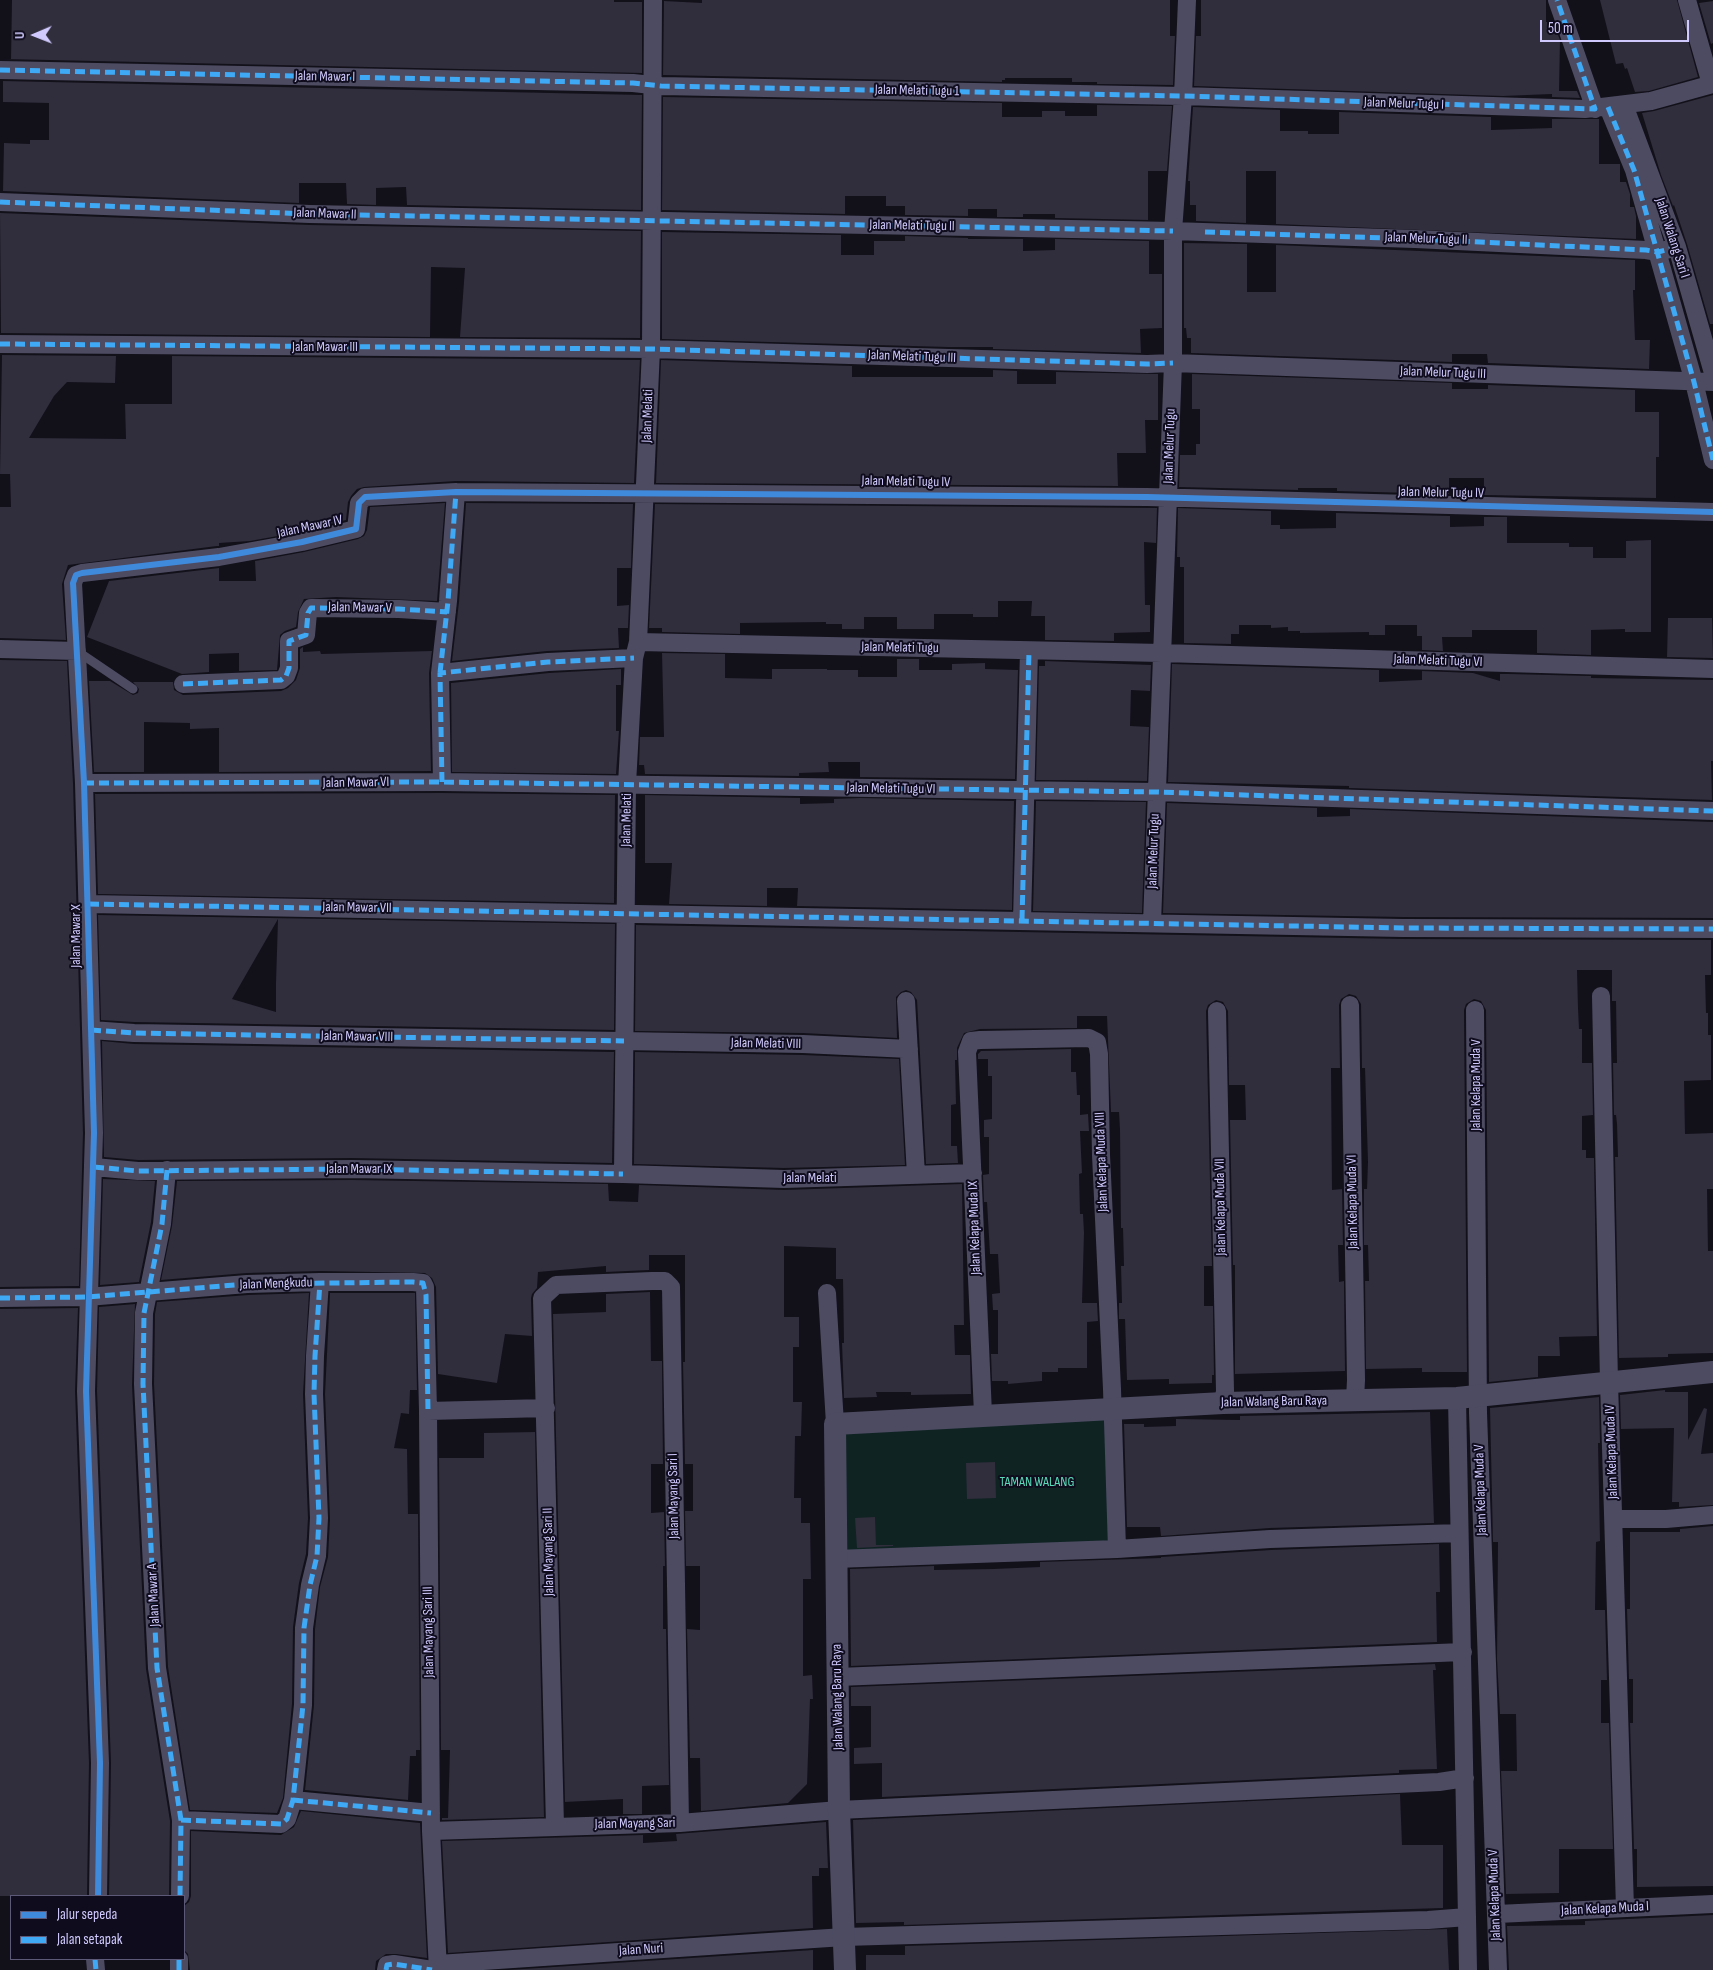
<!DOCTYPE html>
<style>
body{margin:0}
#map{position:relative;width:1713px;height:1970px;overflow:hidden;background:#121019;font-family:"Sofia Sans Condensed",sans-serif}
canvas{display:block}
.legend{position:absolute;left:10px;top:1895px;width:175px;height:65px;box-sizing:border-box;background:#0f0c1d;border:1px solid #5c5877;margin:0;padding:6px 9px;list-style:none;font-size:15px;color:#cfc9fd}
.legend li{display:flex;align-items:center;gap:10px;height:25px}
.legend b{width:25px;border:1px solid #5c5877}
.north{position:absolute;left:10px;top:10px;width:50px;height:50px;-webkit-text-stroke:4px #0f0c1d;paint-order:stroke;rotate:269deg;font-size:14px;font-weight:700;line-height:20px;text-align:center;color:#cfc9fd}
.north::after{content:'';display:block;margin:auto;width:18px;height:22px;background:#cfc9fd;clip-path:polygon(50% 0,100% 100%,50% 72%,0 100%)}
.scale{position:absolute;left:1540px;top:20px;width:149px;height:22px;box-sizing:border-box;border:2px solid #cfc9fd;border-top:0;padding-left:6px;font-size:15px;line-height:18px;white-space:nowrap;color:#cfc9fd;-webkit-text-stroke:4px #0f0c1d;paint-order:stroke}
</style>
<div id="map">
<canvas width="1713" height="1970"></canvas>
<ul class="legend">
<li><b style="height:6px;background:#408adc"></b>Jalur sepeda</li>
<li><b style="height:6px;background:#3fa9f5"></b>Jalan setapak</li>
</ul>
<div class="north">U</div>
<div class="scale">50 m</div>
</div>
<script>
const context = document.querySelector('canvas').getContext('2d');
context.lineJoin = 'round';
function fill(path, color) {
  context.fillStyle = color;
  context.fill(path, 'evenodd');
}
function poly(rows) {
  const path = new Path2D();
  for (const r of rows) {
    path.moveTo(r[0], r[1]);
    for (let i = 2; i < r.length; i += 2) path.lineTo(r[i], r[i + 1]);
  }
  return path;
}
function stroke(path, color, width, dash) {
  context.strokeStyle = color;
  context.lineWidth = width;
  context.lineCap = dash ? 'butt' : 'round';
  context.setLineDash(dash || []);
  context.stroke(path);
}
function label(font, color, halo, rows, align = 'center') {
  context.font = font + ' "Sofia Sans Condensed",sans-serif';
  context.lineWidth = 4;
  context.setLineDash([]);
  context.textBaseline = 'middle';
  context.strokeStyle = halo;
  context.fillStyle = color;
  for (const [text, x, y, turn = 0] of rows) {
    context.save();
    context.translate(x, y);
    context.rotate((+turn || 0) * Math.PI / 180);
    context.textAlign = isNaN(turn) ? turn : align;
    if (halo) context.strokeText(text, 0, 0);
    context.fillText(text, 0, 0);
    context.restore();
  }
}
fill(poly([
 [1109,1413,1114,1543,839,1557,837,1437,869,1426]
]), '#0f2323');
fill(poly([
 [12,0,614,0,614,2,642,2,642,73,3,59,11,59],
 [702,0,1170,0,1170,36,1175,36,1173,85,1097,84,1097,82,1072,82,1072,78,1005,78,1005,80,1002,80,1002,82,663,75,664,1,702,3],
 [1201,0,1546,0,1546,22,1553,22,1560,40,1559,91,1577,91,1580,98,1552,97,1552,94,1503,96,1194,86,1196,36,1201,36],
 [1600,0,1677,0,1698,77,1649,91,1635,92,1627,68,1625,69,1623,63,1616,64],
 [1713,1,1713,43,1711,44,1699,3],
 [3,81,642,95,641,210,407,205,406,187,376,188,376,205,347,204,346,183,299,183,299,203,3,191,4,143,30,144,30,140,49,140,49,103,3,102],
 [1713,95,1713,324,1710,324,1687,244,1674,205,1673,206,1661,175,1642,113,1654,111],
 [663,97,1002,103,1002,117,1042,117,1042,111,1065,111,1065,116,1097,116,1097,105,1172,106,1167,171,1148,171,1148,220,1055,218,1055,214,1023,214,1023,217,997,217,997,209,968,209,968,216,905,215,905,206,886,206,886,196,845,196,845,214,662,210],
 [1193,107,1280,110,1280,131,1308,131,1308,134,1339,134,1339,112,1491,117,1491,130,1552,128,1552,119,1599,119,1599,164,1620,164,1620,182,1626,182,1630,194,1630,207,1634,207,1636,216,1636,239,1276,224,1276,171,1246,171,1246,223,1196,221,1196,205,1190,205,1190,181,1188,181],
 [0,213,310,225,641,231,640,338,460,337,465,268,431,267,430,337,1,333],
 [662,232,841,235,841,255,874,255,874,241,905,241,905,236,968,238,968,239,1023,239,1023,251,1055,250,1055,239,1149,241,1149,274,1162,274,1162,328,1140,329,1141,353,993,349,993,347,948,347,662,339],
 [1184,243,1247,244,1247,292,1276,292,1276,245,1635,260,1635,290,1633,290,1635,340,1650,340,1649,369,1488,363,1487,354,1452,354,1452,362,1191,353,1191,338,1187,338,1186,328,1184,328],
 [2,355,116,356,115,383,67,382,54,396,29,438,126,439,125,404,172,404,172,356,640,360,634,483,456,481,364,487,357,489,351,496,348,502,346,520,300,532,250,541,219,543,219,546,217,546,68,565,62,584,66,640,0,638,0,507,11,507,10,474,0,474],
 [661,360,852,366,852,377,993,377,993,370,1017,371,1017,384,1056,384,1056,372,1156,374,1158,374,1158,420,1145,420,1146,453,1117,453,1118,486,656,483],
 [1192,374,1452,383,1452,389,1488,389,1488,385,1635,390,1635,412,1659,412,1659,457,1656,457,1656,498,1484,495,1484,478,1449,478,1449,494,1337,491,1337,488,1298,488,1298,490,1179,487,1180,455,1196,455,1196,444,1200,444,1200,409,1192,409],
 [445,503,437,601,336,597,304,599,298,612,296,627,285,631,280,635,277,670,239,671,239,653,209,654,209,672,182,674,87,637,109,581,219,568,219,581,256,581,255,561,304,552,358,539,364,536,367,530,370,507],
 [466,503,633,504,631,568,617,568,617,606,629,605,628,628,618,628,619,648,547,651,452,661,459,602],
 [655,504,1157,508,1156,543,1144,542,1145,605,1150,605,1150,632,1114,633,1114,641,1045,640,1045,616,1031,616,1032,601,998,601,998,617,973,617,973,614,934,614,934,629,897,629,897,617,864,617,864,629,842,629,842,624,826,624,826,622,740,623,740,634,662,632,662,628,649,628],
 [1178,508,1271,511,1271,525,1280,525,1280,529,1336,528,1336,513,1450,516,1450,527,1484,526,1484,517,1507,517,1507,543,1569,543,1569,547,1593,547,1593,558,1626,558,1626,541,1651,540,1651,632,1625,632,1625,629,1591,630,1591,655,1537,653,1537,630,1472,630,1472,637,1442,637,1443,651,1422,650,1422,636,1417,636,1417,625,1385,625,1385,635,1369,635,1369,632,1300,633,1300,631,1288,631,1288,627,1271,628,1271,625,1239,625,1239,634,1231,634,1231,644,1184,643,1184,567,1180,567,1180,557,1177,557],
 [1668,618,1712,618,1713,658,1667,657],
 [303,647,303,652,320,651,321,654,432,651,429,673,431,771,219,772,219,728,190,729,190,723,144,722,144,772,94,772,89,681,110,681,133,695,138,693,139,689,133,682,173,682,174,690,183,695,281,691,288,688,296,680,300,668,300,649],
 [662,653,725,654,725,678,772,679,772,669,827,669,827,670,858,670,858,677,897,677,897,659,919,659,919,670,952,670,952,664,985,663,985,669,1018,670,1015,779,860,777,860,762,828,762,829,772,799,773,799,776,645,774,644,765,639,765,640,737,664,737],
 [0,660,67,661,73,783,83,1133,79,1286,0,1287],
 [1045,661,1151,665,1150,691,1131,690,1130,726,1149,727,1147,781,1036,780,1039,666,1045,666],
 [1172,664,1379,670,1379,682,1422,680,1422,671,1473,673,1500,681,1500,674,1509,674,1591,676,1591,678,1713,680,1713,761,1711,761,1712,800,1349,788,1349,786,1168,782],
 [621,669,621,685,616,685,616,731,619,731,616,774,452,772,451,683,549,673],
 [442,793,615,795,614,903,98,894,95,794],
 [645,795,800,798,800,804,834,803,834,799,860,798,1014,801,1012,910,797,906,798,888,767,888,767,906,669,904,672,863,645,863],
 [1036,801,1146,802,1142,913,1033,911],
 [1167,803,1317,808,1317,817,1350,816,1350,809,1713,822,1713,918,1403,917,1163,913],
 [98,915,615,924,614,1030,134,1022,101,1020],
 [278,919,276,983,276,1012,232,999],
 [636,925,1403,939,1711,940,1711,975,1705,975,1706,1013,1708,1013,1708,1035,1711,1035,1711,1080,1684,1081,1685,1134,1713,1133,1713,1189,1707,1189,1708,1251,1713,1251,1713,1353,1668,1354,1668,1357,1619,1358,1615,1157,1618,1157,1617,1124,1616,1115,1614,1115,1613,1063,1617,1063,1616,1001,1612,1001,1612,970,1577,970,1578,1008,1579,1029,1582,1029,1582,1063,1592,1063,1593,1115,1582,1116,1582,1150,1586,1150,1586,1158,1594,1158,1597,1336,1559,1337,1560,1356,1538,1356,1538,1377,1489,1382,1486,1010,1481,1001,1474,999,1466,1004,1464,1010,1467,1372,1422,1372,1422,1368,1366,1369,1365,1281,1369,1281,1368,1245,1364,1245,1364,1189,1367,1189,1368,1162,1365,1068,1362,1068,1361,1004,1356,996,1349,994,1341,999,1339,1005,1340,1068,1331,1068,1332,1190,1342,1189,1343,1245,1338,1245,1339,1282,1344,1281,1345,1371,1235,1374,1235,1265,1233,1265,1230,1120,1246,1120,1245,1085,1229,1085,1228,1011,1223,1002,1216,1000,1208,1005,1206,1011,1212,1266,1204,1266,1204,1306,1213,1306,1214,1375,1212,1375,1212,1383,1169,1384,1169,1379,1127,1380,1125,1319,1119,1319,1119,1303,1122,1303,1121,1266,1124,1266,1123,1228,1121,1228,1120,1130,1119,1112,1111,1112,1107,1016,1077,1016,1077,1028,980,1029,964,1033,957,1048,957,1060,955,1060,956,1104,951,1105,951,1146,957,1146,958,1163,926,1164,917,1000,911,992,906,990,901,992,896,997,897,1038,803,1033,635,1031],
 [102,1041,134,1044,614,1052,612,1163,352,1158,138,1160,104,1157],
 [1071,1049,1071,1072,1076,1072,1077,1095,1080,1095,1080,1115,1088,1114,1089,1131,1080,1131,1082,1173,1079,1174,1080,1214,1083,1214,1084,1233,1082,1303,1097,1303,1098,1321,1087,1322,1087,1368,1058,1368,1058,1372,1042,1372,1042,1381,1008,1384,1008,1381,992,1381,991,1354,998,1354,998,1310,993,1310,992,1294,1000,1293,998,1254,990,1254,987,1202,984,1202,983,1175,989,1174,989,1137,984,1137,984,1120,992,1119,992,1076,988,1076,988,1059,978,1059,978,1054,981,1051],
 [635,1052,803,1055,899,1059,905,1165,784,1168,634,1164],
 [103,1179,155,1181,151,1222,139,1282,100,1285],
 [352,1180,608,1184,609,1201,638,1202,639,1185,784,1190,962,1184,964,1325,954,1325,955,1355,970,1355,971,1394,911,1395,911,1392,876,1392,877,1397,844,1398,842,1343,844,1343,843,1279,836,1279,836,1248,784,1246,784,1317,799,1317,799,1347,793,1347,793,1402,802,1402,801,1436,795,1436,794,1498,801,1498,801,1523,810,1523,811,1579,803,1579,803,1676,812,1675,813,1699,810,1699,807,1784,788,1803,701,1811,700,1758,690,1758,687,1629,700,1630,700,1566,686,1566,685,1511,693,1511,693,1464,685,1464,683,1362,685,1362,685,1255,649,1255,649,1270,606,1272,606,1266,538,1272,537,1288,532,1294,531,1298,532,1336,505,1334,497,1383,438,1374,436,1287,432,1278,425,1273,320,1271,247,1273,161,1280,172,1226,177,1181],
 [650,1292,651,1361,662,1361,663,1464,651,1464,651,1513,664,1512,665,1566,663,1566,663,1629,666,1629,669,1785,642,1786,642,1814,623,1814,623,1799,565,1802,553,1314,606,1312,606,1294],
 [309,1293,303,1394,308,1518,306,1554,299,1583,293,1627,292,1704,283,1798,277,1813,190,1810,168,1667,154,1384,155,1314,157,1302,248,1295],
 [330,1293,415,1293,417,1390,410,1390,409,1414,401,1413,394,1448,407,1449,408,1514,418,1514,420,1750,416,1750,416,1756,410,1756,408,1800,305,1790,314,1705,315,1629,320,1587,328,1557,330,1519,325,1394],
 [135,1304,132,1385,146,1669,170,1821,169,1896,109,1896,111,1763,97,1391,99,1307],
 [78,1308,75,1391,89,1763,87,1896,0,1896,0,1309],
 [1665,1390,1665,1392,1688,1392,1688,1440,1704,1408,1707,1409,1701,1454,1713,1453,1713,1505,1679,1507,1679,1502,1672,1502,1674,1428,1621,1429,1620,1395],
 [1599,1397,1600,1443,1598,1443,1600,1541,1596,1542,1595,1610,1605,1610,1607,1680,1601,1680,1601,1723,1609,1723,1613,1849,1559,1849,1559,1893,1506,1894,1501,1771,1517,1771,1516,1714,1500,1714,1497,1659,1498,1542,1493,1542,1490,1408],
 [1430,1412,1434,1523,1270,1528,1161,1536,1160,1527,1127,1527,1124,1424,1144,1424,1144,1427,1176,1426,1176,1419,1240,1420,1240,1416],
 [535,1432,544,1817,442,1820,442,1818,448,1818,450,1750,441,1750,439,1458,484,1458,484,1433],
 [995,1462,996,1498,967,1499,966,1463],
 [875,1517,876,1545,893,1545,893,1546,857,1548,855,1518],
 [1713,1526,1713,1886,1637,1887,1637,1849,1634,1849,1630,1723,1633,1723,1633,1679,1629,1679,1627,1609,1630,1609,1630,1532,1680,1532,1680,1529],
 [1439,1544,1440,1592,1436,1592,1437,1642,851,1666,850,1569,934,1566,934,1570,993,1569,1040,1567,1040,1562,1161,1558,1161,1557,1271,1550],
 [1435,1664,1436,1670,1433,1670,1437,1769,1399,1770,1399,1773,882,1797,882,1763,854,1764,854,1748,871,1747,871,1706,851,1706,851,1687],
 [1400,1794,1402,1845,1443,1845,1443,1908,904,1925,904,1922,856,1923,853,1820],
 [301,1811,420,1823,427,1958,396,1954,386,1954,376,1961,375,1970,190,1970,188,1954,184,1950,184,1906,189,1902,191,1896,191,1831,281,1835,294,1827],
 [826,1822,828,1868,819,1868,819,1876,812,1876,813,1928,448,1953,442,1841,643,1835,643,1843,677,1841,676,1834],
 [1713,1915,1713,1970,1509,1970,1507,1926,1585,1925,1585,1921],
 [1447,1929,1449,1970,866,1970,866,1955,905,1955,905,1946],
 [813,1950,813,1970,508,1970]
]), '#302d3c');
stroke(poly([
 [77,651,133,689]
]), '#4c4b62', 9);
stroke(poly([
 [1557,0,1595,109],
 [1687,0,1711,84],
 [0,70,633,83,661,86,1183,96,1585,109,1651,101,1713,84],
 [1624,105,1677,247,1713,373],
 [1608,107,1634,170,1694,382,1713,460],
 [0,202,310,214,1173,231,1415,239,1646,250,1658,252,1677,247],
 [0,344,651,349,1147,364,1173,363,1713,382],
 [638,642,1162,653,1713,669],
 [0,649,77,651],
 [440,673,448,601,456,492],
 [183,684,281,680,286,676,289,668,289,641,306,635,308,613,311,608,399,609,447,612],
 [442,782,440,673,548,662,634,658],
 [84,783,442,782,1156,792,1713,811],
 [89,904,1403,928,1713,929],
 [1022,920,1029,651],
 [1152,923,1173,363,1173,231,1183,96,1187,0],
 [1601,996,1609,1382,1625,1908],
 [906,1001,916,1175],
 [1350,1005,1356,1380,1355,1400],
 [1475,1010,1478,1413,1498,1970],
 [1217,1011,1225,1391,1223,1403],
 [91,1030,134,1033,803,1044,909,1049],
 [94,1167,138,1171,352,1169,623,1174,784,1179,973,1173],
 [167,1170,162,1224,144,1313,143,1384,157,1668,181,1820,180,1896],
 [623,1174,627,784,634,658,638,642,651,349,653,0],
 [827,1293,835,1424],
 [0,1298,87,1297,247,1284,320,1282,413,1282,423,1283,425,1287,428,1411,431,1831,438,1970],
 [1457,1398,1468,1970],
 [428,1411,546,1408],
 [983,1414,967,1052,971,1041,980,1040,1089,1038,1097,1042,1099,1054,1101,1155,1112,1389,1117,1549],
 [1614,1519,1666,1519,1713,1515],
 [835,1559,1117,1549,1270,1539,1459,1533],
 [838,1677,1463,1652],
 [293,1800,431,1813],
 [181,1820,281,1824,287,1819,293,1800,303,1705,304,1628,310,1585,317,1556,319,1518,314,1394,315,1356,320,1282],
 [555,1826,542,1298,556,1285,652,1281,665,1281,671,1287,680,1823],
 [431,1831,680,1823,839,1810,1439,1782,1465,1778],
 [98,1896,100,1763,86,1391,94,1133,84,783,73,583,76,575,82,573,219,557,302,542,356,529,359,503,365,497,456,492,1147,497,1713,512],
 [1497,1914,1713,1904],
 [95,1959,96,1970],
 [438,1964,844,1937,1428,1920,1467,1917],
 [179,1970,179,1959],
 [386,1970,387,1965,394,1964,432,1970]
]), '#4c4b62', 18);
stroke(poly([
 [845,1970,839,1810,835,1424,1223,1403,1457,1398,1713,1372]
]), '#4c4b62', 22);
stroke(poly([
 [0,70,633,83,661,86,1183,96,1595,109,1557,0],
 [1608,107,1634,170,1694,382,1713,460],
 [0,202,310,214,1173,231],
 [1205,232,1415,239,1646,250,1658,252,1677,247],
 [0,344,651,349,1147,364,1173,363],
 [440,673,448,601,456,492],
 [183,684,281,680,286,676,289,668,289,641,306,635,308,613,311,608,399,609,447,612],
 [442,782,440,673,548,662,634,658],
 [84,783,442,782,1156,792,1713,811],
 [89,904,1403,928,1713,929],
 [1022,920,1029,651],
 [91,1030,134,1033,624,1041],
 [94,1167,138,1171,352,1169,623,1174],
 [167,1170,162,1224,144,1313,143,1384,157,1668,181,1820,180,1896],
 [0,1298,87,1297,247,1284,413,1282,423,1283,426,1295,428,1411],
 [293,1800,431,1813],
 [181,1820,281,1824,287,1819,293,1800,303,1705,304,1628,310,1585,317,1556,319,1518,314,1394,315,1356,320,1282],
 [95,1959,96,1970],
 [179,1970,179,1959],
 [386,1970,387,1965,394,1964,432,1970]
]), '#3fa9f5', 5, [10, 5]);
stroke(poly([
 [98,1896,100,1763,86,1391,94,1133,84,783,73,583,76,575,82,573,219,557,302,542,356,529,359,503,365,497,456,492,1147,497,1713,512]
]), '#408adc', 6);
label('14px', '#cfc9fd', '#0f0c1d', [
 ["Jalan Mawar I",325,77,1],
 ["Jalan Melati Tugu 1",917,91,1],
 ["Jalan Melur Tugu I",1404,104,2],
 ["Jalan Mawar II",325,214,2],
 ["Jalan Melati Tugu II",912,226,1],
 ["Jalan Walang Sari I",1672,238,72],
 ["Jalan Melur Tugu II",1426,239,2],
 ["Jalan Mawar III",325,347],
 ["Jalan Melati Tugu III",912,357,2],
 ["Jalan Melur Tugu III",1443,373,2],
 ["Jalan Melati",648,416,-88],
 ["Jalan Melur Tugu",1170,446,-88],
 ["Jalan Melati Tugu IV",906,482,1],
 ["Jalan Melur Tugu IV",1441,493,1],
 ["Jalan Mawar IV",310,527,-12],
 ["Jalan Mawar V",360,608,1],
 ["Jalan Melati Tugu",900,648,1],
 ["Jalan Melati Tugu VI",1438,661,2],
 ["Jalan Mawar VI",356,783,-1],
 ["Jalan Melati Tugu VI",891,789,1],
 ["Jalan Melati",627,820,-89],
 ["Jalan Melur Tugu",1154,851,-88],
 ["Jalan Mawar VII",357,908,1],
 ["Jalan Mawar X",76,936,-90],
 ["Jalan Mawar VIII",357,1037,1],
 ["Jalan Melati VIII",766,1044,1],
 ["Jalan Kelapa Muda V",1476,1085,-90],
 ["Jalan Kelapa Muda VIII",1102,1162,-92],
 ["Jalan Mawar IX",359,1169],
 ["Jalan Melati",810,1178],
 ["Jalan Kelapa Muda VI",1353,1202,-91],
 ["Jalan Kelapa Muda VII",1221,1207,-91],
 ["Jalan Kelapa Muda IX",975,1228,-92],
 ["Jalan Mengkudu",276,1284,-2],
 ["Jalan Walang Baru Raya",1274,1402,-1],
 ["Jalan Kelapa Muda IV",1612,1452,-92],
 ["Jalan Kelapa Muda V",1481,1490,-92],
 ["Jalan Mayang Sari I",674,1496,-91],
 ["Jalan Mayang Sari II",549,1552,-91],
 ["Jalan Mawar A",154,1595,-93],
 ["Jalan Mayang Sari III",429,1632,-91],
 ["Jalan Walang Baru Raya",838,1697,-91],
 ["Jalan Mayang Sari",635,1824,-1],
 ["Jalan Kelapa Muda V",1495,1895,-92],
 ["Jalan Kelapa Muda I",1605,1909,-3],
 ["Jalan Nuri",641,1950,-4]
]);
label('14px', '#59dab8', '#0f0c1d', [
 ["TAMAN WALANG",1037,1482]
]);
</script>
